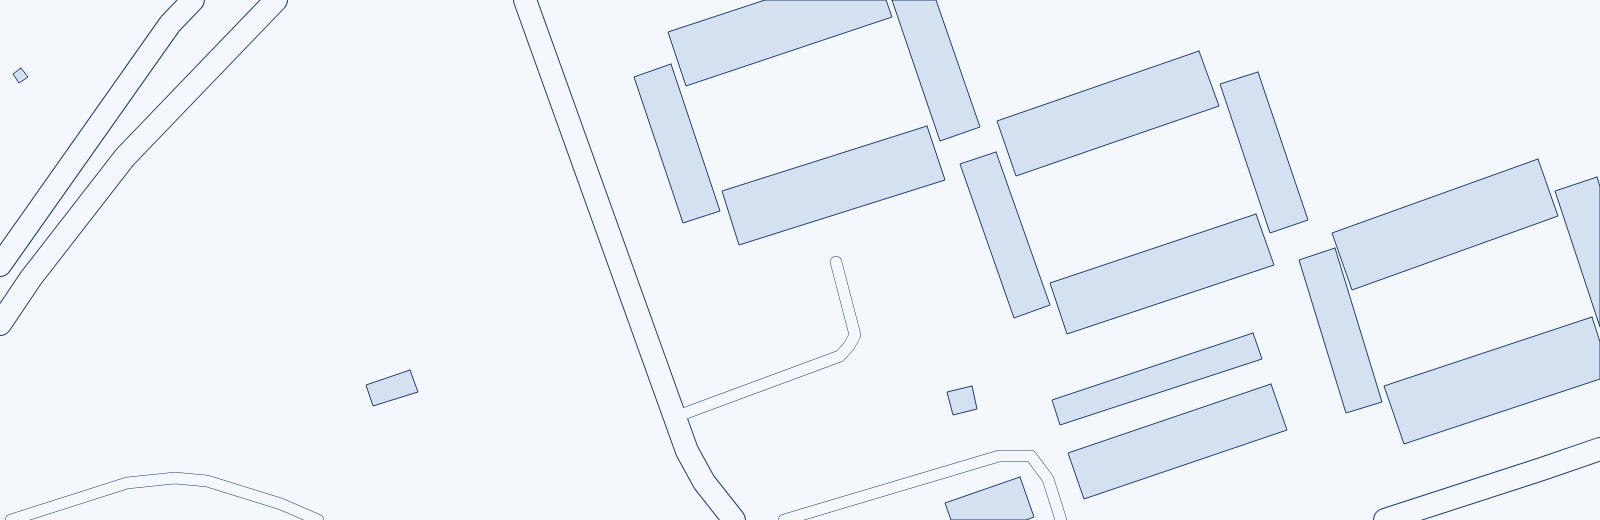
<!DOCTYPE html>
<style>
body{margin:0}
canvas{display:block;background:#f4f7fb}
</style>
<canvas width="1600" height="520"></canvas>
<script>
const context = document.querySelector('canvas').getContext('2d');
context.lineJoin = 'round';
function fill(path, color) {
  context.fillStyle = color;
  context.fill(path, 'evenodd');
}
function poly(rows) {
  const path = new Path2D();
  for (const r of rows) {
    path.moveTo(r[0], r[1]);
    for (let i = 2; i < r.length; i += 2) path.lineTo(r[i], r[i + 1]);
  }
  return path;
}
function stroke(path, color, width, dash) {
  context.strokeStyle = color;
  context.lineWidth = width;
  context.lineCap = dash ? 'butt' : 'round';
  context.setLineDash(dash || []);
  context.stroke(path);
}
const building = poly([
 [765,0,886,0,892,17,686,86,668,32,765,0],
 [892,0,936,0,980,127,940,141,892,0],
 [1199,51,1219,106,1016,176,997,121,1199,51],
 [671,64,720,211,683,223,634,77,671,64],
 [21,68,28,77,19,83,13,74,21,68],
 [1258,72,1308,220,1270,233,1220,84,1258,72],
 [927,126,945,180,739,245,722,191,927,126],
 [996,152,1050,305,1014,318,960,164,996,152],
 [1538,159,1558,216,1352,290,1332,233,1538,159],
 [1597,177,1600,187,1600,327,1555,191,1597,177],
 [1256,214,1274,265,1067,334,1050,283,1256,214],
 [1335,248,1382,402,1346,413,1299,260,1335,248],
 [1592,317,1600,342,1600,379,1404,444,1384,386,1592,317],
 [1253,333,1262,359,1060,425,1052,400,1253,333],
 [410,370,418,392,373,406,366,385,410,370],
 [1271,384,1287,430,1084,499,1068,453,1271,384],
 [972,386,977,409,953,415,947,392,972,386],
 [1020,477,1034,517,1026,520,951,520,945,503,1020,477]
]);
fill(building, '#d5e0f0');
stroke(building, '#1d3f73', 1);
const lane = poly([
 [675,417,840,356,849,346,855,335,836,262],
 [11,520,127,483,175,478,207,481,281,504,318,520],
 [784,520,999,456,1031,456,1048,479,1061,520]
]);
const street = poly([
 [525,0,687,451,704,482,734,520],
 [0,265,170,24,193,0],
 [0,324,31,278,125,157,276,0],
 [1385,520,1542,469,1600,449]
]);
stroke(lane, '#1d3f73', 12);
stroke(street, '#1d3f73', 24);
stroke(lane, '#f4f7fb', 11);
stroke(street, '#f4f7fb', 22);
</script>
